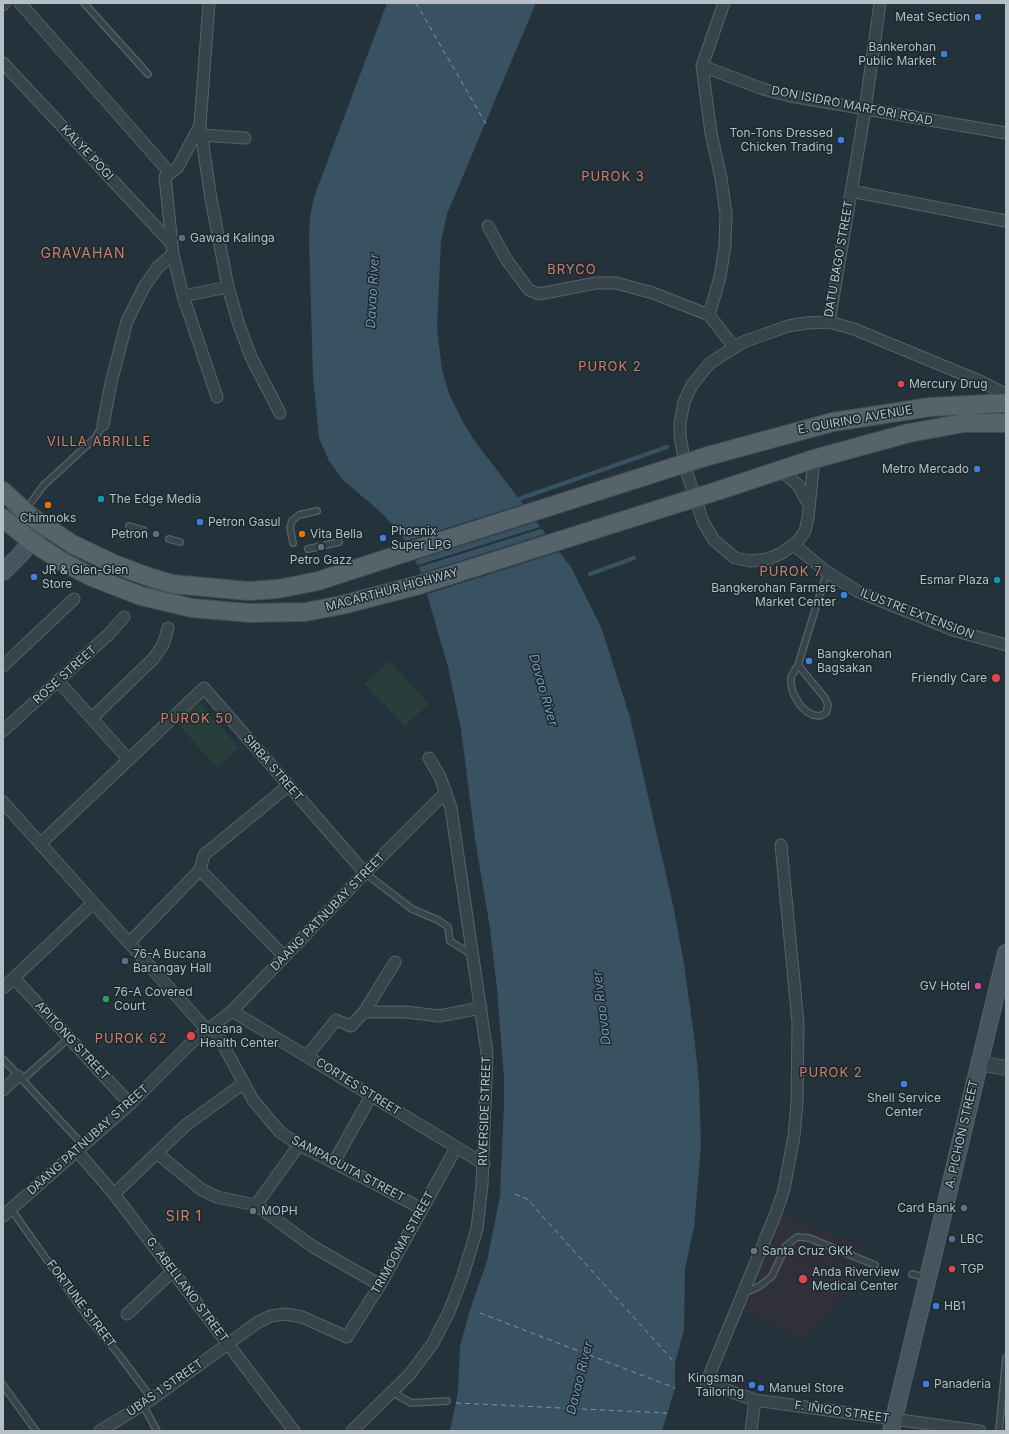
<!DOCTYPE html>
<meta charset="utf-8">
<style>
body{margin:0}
#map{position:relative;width:1009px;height:1434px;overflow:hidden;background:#24323b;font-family:Inter,sans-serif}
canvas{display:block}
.frame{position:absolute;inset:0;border:4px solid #b4bfc7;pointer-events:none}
</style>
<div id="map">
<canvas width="1009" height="1434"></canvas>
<div class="frame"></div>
</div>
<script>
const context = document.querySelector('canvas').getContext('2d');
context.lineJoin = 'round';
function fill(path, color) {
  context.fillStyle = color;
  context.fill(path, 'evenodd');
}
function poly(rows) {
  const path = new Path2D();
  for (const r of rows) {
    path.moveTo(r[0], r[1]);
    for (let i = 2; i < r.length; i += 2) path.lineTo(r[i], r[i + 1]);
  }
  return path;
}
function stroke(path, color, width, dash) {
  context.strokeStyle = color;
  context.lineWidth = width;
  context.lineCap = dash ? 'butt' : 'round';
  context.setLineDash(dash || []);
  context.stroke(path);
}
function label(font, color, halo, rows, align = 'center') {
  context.font = font + ' Inter,sans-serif';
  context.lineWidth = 3;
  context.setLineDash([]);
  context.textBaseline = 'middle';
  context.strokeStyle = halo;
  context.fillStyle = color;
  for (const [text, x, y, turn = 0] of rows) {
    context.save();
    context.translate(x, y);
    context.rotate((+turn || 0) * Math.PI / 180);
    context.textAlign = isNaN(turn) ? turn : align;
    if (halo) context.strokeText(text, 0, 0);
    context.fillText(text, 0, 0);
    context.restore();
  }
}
fill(poly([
 [783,1213,865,1248,846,1294,803,1341,740,1311]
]), '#30303d');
fill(poly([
 [389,661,429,704,405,726,364,684],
 [199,702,239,748,217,768,176,722]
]), '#273e3b');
fill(poly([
 [387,3,536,3,447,214,441,241,437,327,442,370,450,396,462,420,474,440,571,567,601,627,630,717,673,905,684,964,694,1036,699,1082,701,1147,694,1227,685,1269,684,1330,675,1363,675,1388,662,1431,450,1431,458,1391,460,1346,470,1310,487,1261,500,1196,504,1105,504,1078,497,989,490,928,475,839,461,729,448,667,420,570,404,539,394,527,383,514,344,481,329,461,319,438,313,376,309,239,310,218,314,197]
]), '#395261');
fill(poly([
 [526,503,539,521,413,561,403,542],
 [543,526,544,528,416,568,415,566],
 [548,533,562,551,424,595,419,574]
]), '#24323b');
stroke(poly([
 [516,500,667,447],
 [590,574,634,558]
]), '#395261', 4);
stroke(poly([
 [416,3,486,124],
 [515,1194,527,1199,675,1363],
 [480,1313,675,1388],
 [456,1403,667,1413]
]), '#7696a9', 1, [5, 4]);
const service = poly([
 [84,3,148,74],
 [27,508,43,486,95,438,103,425],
 [129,526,143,530],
 [169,539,180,542],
 [293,543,290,528,292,521,299,515,317,511],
 [308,549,339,542],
 [798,665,825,698,828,705,826,713,820,716,813,715,806,711,800,705,793,693,791,684,791,677,798,665,827,572],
 [365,873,412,909,438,920,448,927,450,941,472,955],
 [3,1059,83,1145],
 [22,1080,69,1038],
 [11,1209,88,1318,120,1356,152,1399],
 [912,1274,928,1278],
 [744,1293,760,1286,772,1276,786,1246,797,1237,809,1238,875,1265],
 [3,1385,36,1431],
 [392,1392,411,1403,447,1401],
 [143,1405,157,1431],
 [999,1431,1006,1358]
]);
const minor = poly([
 [20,3,170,173],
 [209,3,200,125,178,167,165,177,173,254,183,296,217,397],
 [3,5,5,3],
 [3,63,171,243],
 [702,66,763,89,790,96,1006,133],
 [200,125,211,199,228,287,239,325,251,357,280,413],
 [202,135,245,138],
 [851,191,1006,221],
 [488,226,506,259,529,290,539,294,596,283,616,283,653,293,709,315,734,347],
 [183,296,228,287],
 [709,315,720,277,725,246,726,214,721,178,711,133,702,66,724,3],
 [829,322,865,110,880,3],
 [103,425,111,383,127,321,144,287,158,267,173,254],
 [814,459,808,518,805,531,798,541,782,553,768,559,750,561,735,558,714,540,703,522,686,470,680,436,680,423,684,402,692,385,710,363,743,342,788,326,806,323,829,322,854,329,982,382,1001,392,1003,395,1005,403],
 [779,469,798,485,809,505],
 [794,545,827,572,857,591,953,630,1006,645],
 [3,666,74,599],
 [58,681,129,760],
 [92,718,153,659,163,645,168,628],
 [3,731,109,634,124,617],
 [3,802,207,1030],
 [40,844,204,688,365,873],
 [781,845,798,1023,797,1103,794,1136,784,1189,776,1213,706,1383,755,1400,980,1431],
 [200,870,284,956],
 [129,943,200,870,204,855,288,786],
 [14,978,130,1104],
 [3,988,93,903],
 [232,1011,484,1164],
 [364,1012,395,962],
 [213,1026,253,1100,280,1132,299,1145,376,1184,422,1209],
 [307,1056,336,1020,351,1026,364,1012,406,1012,439,1016,481,1008],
 [3,1090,18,1076],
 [77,1151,114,1194,294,1431],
 [158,1154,202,1190,217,1197,256,1205,312,1246,380,1285],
 [334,1162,371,1096],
 [114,1194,186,1125,244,1083],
 [256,1205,299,1145],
 [3,1216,130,1104,191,1043,232,1011,365,873,446,792],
 [127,1314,173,1271],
 [100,1431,152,1399,258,1322,271,1316,285,1314,302,1317,347,1337,380,1285,456,1148],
 [352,1431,410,1374,433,1343,449,1312,463,1275,477,1229,482,1185,487,1053,451,808,440,777,429,758],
 [751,1431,755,1400]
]);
const tertiary = poly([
 [979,1063,1006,1068]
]);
const secondary = poly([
 [3,572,21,554,43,525],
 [891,1431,1006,953]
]);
const primary = poly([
 [708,456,833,422,930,407,1006,403],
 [720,490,814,459,909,433,964,423,1006,423],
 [3,491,30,516,72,544,114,564,146,576,172,584,248,591,278,589,318,581,404,553],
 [3,518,31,541,61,561,92,577,141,596,192,608,249,613,305,612,342,605,419,585]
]);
stroke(service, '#566269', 8);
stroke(minor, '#566269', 13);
stroke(tertiary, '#566269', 16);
stroke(secondary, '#566269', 18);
stroke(primary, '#414d54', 20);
stroke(service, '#38444b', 5.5);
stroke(minor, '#38444b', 11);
stroke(tertiary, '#38444b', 14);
stroke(secondary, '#46545e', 16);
stroke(primary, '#56636b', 18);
const primaryBridge = poly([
 [404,553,708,456],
 [419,585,720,490]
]);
stroke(primaryBridge, '#414d54', 20, []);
stroke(primaryBridge, '#56636b', 18);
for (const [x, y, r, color] of [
 [978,17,4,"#3f7fe0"],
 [944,54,4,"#3f7fe0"],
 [841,140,4,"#3f7fe0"],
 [182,238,4,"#5c6f8a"],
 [901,384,4,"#e0444e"],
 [977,469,4,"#3f7fe0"],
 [101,499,4,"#0f9aa8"],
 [48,505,4,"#e8710a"],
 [200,522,4,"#3f7fe0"],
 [156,534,4,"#5c6f8a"],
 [302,534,4,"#e8710a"],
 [383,538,4,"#3f7fe0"],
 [321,547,4,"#5c6f8a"],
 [34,577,4,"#3f7fe0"],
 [997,580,4,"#0f9aa8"],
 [844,595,4,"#3f7fe0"],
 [809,661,4,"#3f7fe0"],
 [996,678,5,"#e0444e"],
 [125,961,4,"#5c6f8a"],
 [978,986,4,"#d1479c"],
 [106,999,4,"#2e9e5b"],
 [191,1036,5,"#e0444e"],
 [904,1084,4,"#3f7fe0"],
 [964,1208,4,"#5c6f8a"],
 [253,1211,4,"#6b7280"],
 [952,1239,4,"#5c6f8a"],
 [754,1251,4,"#6b7280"],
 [952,1269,4,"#e0444e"],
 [803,1279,5,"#e0444e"],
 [936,1306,4,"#3f7fe0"],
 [926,1384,4,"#3f7fe0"],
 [752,1385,4,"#3f7fe0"],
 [761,1388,4,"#3f7fe0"]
]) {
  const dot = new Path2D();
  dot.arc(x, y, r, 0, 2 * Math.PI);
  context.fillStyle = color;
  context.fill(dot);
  stroke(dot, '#1d2930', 1.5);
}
label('12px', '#b4bfc7', '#1d2930', [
 ["Meat Section",970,17,"right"],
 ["Bankerohan",936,47,"right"],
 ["Public Market",936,61,"right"],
 ["Ton-Tons Dressed",833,133,"right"],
 ["Chicken Trading",833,147,"right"],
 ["Gawad Kalinga",190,238],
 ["Mercury Drug",909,384],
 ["Metro Mercado",969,469,"right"],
 ["The Edge Media",109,499],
 ["Chimnoks",48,518,"center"],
 ["Petron Gasul",208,522],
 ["Phoenix",391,531],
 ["Super LPG",391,545],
 ["Petron",148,534,"right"],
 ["Vita Bella",310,534],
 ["Petro Gazz",321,560,"center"],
 ["JR & Glen-Glen",42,570],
 ["Store",42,584],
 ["Esmar Plaza",989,580,"right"],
 ["Bangkerohan Farmers",836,588,"right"],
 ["Market Center",836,602,"right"],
 ["Bangkerohan",817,654],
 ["Bagsakan",817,668],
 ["Friendly Care",987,678,"right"],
 ["76-A Bucana",133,954],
 ["Barangay Hall",133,968],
 ["GV Hotel",970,986,"right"],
 ["76-A Covered",114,992],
 ["Court",114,1006],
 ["Bucana",200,1029],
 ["Health Center",200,1043],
 ["Shell Service",904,1098,"center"],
 ["Center",904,1112,"center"],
 ["Card Bank",956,1208,"right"],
 ["MOPH",261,1211],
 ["LBC",960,1239],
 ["Santa Cruz GKK",762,1251],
 ["TGP",960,1269],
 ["Anda Riverview",812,1272],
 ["Medical Center",812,1286],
 ["HB1",944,1306],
 ["Kingsman",744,1378,"right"],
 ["Tailoring",744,1392,"right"],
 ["Panaderia",934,1384],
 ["Manuel Store",769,1388]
], 'left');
label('12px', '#b4bfc7', '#1d2930', [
 ["DON ISIDRO MARFORI ROAD",852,106,11],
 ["KALYE POGI",87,153,47],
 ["DATU BAGO STREET",839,259,-80],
 ["E. QUIRINO AVENUE",855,420,-10],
 ["MACARTHUR HIGHWAY",392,590,-15],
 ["ILUSTRE EXTENSION",917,614,21],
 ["ROSE STREET",65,675,-42],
 ["SIRBA STREET",273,768,49],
 ["DAANG PATNUBAY STREET",328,912,-46],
 ["APITONG STREET",72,1041,47],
 ["CORTES STREET",358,1087,32],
 ["RIVERSIDE STREET",485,1111,-88],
 ["A. PICHON STREET",962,1134,-77],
 ["DAANG PATNUBAY STREET",88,1140,-42],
 ["SAMPAGUITA STREET",348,1169,28],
 ["TRIMOOMA STREET",403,1243,-61],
 ["G. ABELLANO STREET",187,1290,53],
 ["FORTUNE STREET",81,1304,53],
 ["UBAS 1 STREET",165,1388,-35],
 ["F. IÑIGO STREET",842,1412,8]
]);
context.letterSpacing = '1px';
label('13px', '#ce7f67', '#1d2930', [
 ["PUROK 3",613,177],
 ["BRYCO",572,270],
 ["PUROK 2",610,367],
 ["VILLA ABRILLE",99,442],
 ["PUROK 7",791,572],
 ["PUROK 50",197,719],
 ["PUROK 62",131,1039],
 ["PUROK 2",831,1073]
]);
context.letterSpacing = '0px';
label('italic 13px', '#7696a9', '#1d2930', [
 ["Davao River",373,291,-87],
 ["Davao River",543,690,74],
 ["Davao River",602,1008,-97],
 ["Davao River",580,1378,-76]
]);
context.letterSpacing = '1px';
label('14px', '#ce7f67', '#1d2930', [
 ["GRAVAHAN",83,254],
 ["SIR 1",184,1217]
]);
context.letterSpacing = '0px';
</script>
